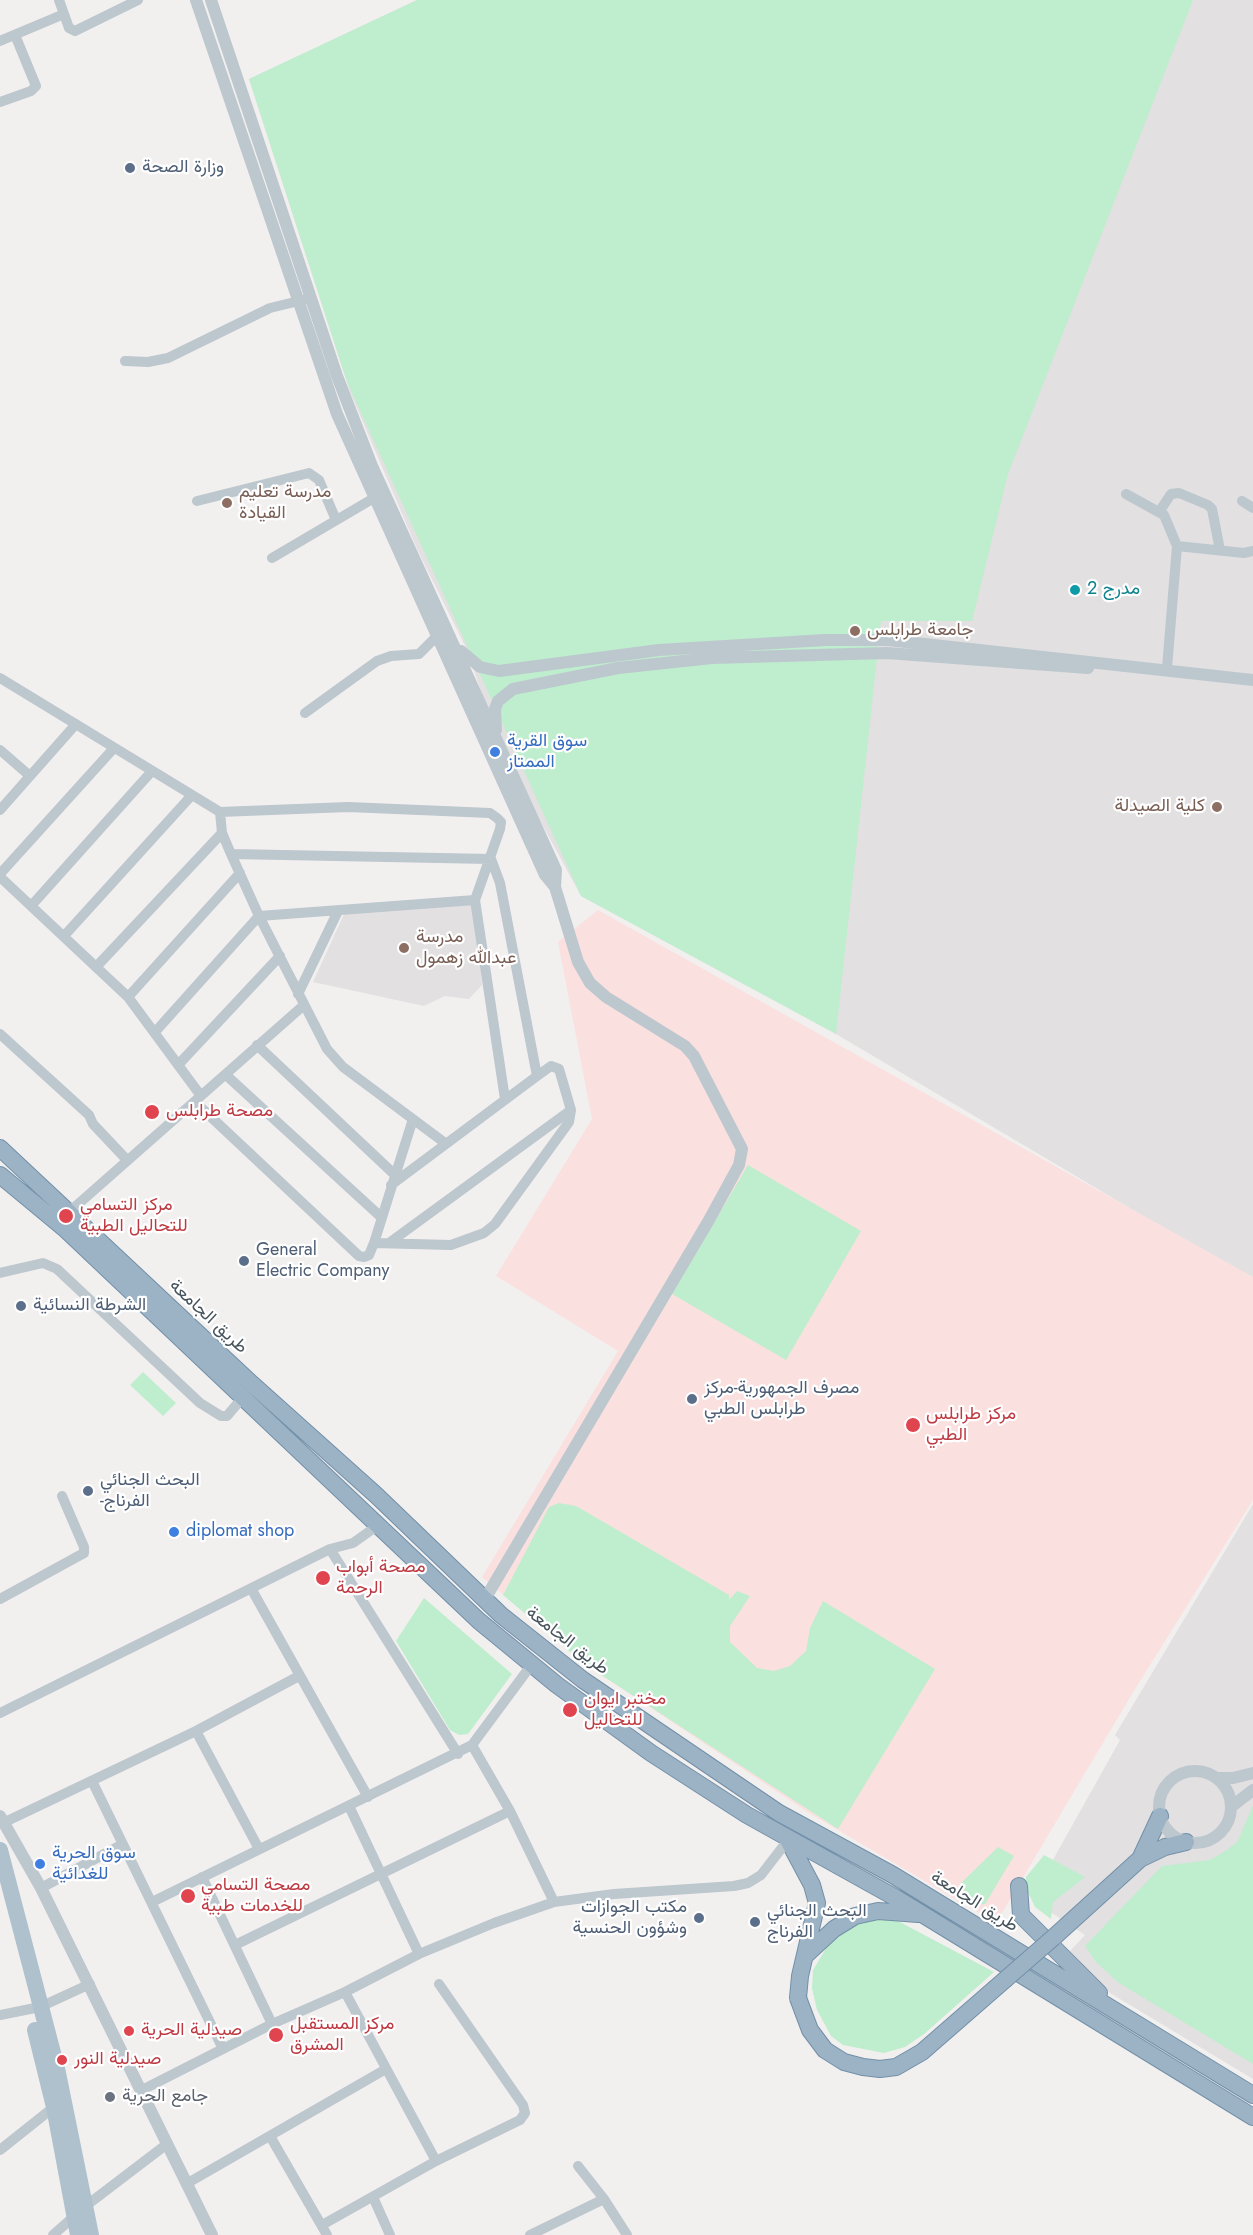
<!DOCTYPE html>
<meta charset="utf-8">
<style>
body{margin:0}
canvas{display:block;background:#f2efef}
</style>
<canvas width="1253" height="2235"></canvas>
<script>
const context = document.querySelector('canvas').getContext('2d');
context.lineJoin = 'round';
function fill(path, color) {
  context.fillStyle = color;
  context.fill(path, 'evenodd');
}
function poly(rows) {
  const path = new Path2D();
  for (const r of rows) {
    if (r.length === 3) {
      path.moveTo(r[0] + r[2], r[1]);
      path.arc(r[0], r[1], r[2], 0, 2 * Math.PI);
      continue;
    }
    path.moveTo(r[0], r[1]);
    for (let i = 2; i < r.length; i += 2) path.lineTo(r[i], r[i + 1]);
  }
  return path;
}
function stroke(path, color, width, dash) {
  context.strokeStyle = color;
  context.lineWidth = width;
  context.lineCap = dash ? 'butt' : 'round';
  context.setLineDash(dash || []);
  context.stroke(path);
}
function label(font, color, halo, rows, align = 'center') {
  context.font = font + ' Jost,Vazirmatn,sans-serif';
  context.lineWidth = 4.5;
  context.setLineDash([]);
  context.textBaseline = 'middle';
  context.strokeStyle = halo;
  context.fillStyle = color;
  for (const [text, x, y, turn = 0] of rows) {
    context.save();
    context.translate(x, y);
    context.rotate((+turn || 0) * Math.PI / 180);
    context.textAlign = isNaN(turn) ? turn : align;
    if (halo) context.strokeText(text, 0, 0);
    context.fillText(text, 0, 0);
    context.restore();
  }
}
fill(poly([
 [417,0,1253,0,1253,1281,836,1034,581,896,499,745,467,650,418,551,350,392,249,79],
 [474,903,482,985,469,999,445,996,424,1006,313,982,344,914],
 [1253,1504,1253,2079,1110,1993,1070,1951,1085,1935,1031,1899,1120,1740,1115,1735]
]), '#e2e0e1');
fill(poly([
 [598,910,1253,1277,1253,1500,1132,1694,996,1923,809,1813,586,1665,482,1577,618,1351,496,1276,592,1119,558,942]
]), '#fbe0e0');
fill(poly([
 [417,0,1193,0,1008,474,972,621,881,621,836,1034,581,896,347,382,249,79],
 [748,1165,861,1231,786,1360,672,1294],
 [143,1372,176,1403,163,1416,130,1385],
 [559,1503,576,1506,729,1595,729,1600,737,1591,750,1596,730,1626,730,1642,757,1668,774,1671,790,1666,806,1651,810,1628,823,1601,935,1669,838,1829,586,1665,503,1595,549,1507],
 [424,1598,512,1674,468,1734,459,1735,450,1730,396,1641],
 [1253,1805,1253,2064,1119,1983,1096,1962,1085,1946,1162,1866,1210,1860,1227,1850,1238,1841],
 [998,1847,1014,1856,985,1904,976,1905,966,1901,965,1891,959,1885],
 [1044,1855,1085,1877,1053,1902,1051,1919,1035,1907,1026,1888,1026,1877],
 [876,1916,898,1921,994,1972,924,2034,905,2047,884,2053,843,2045,831,2036,817,2010,812,1988,813,1970,834,1935,853,1921]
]), '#beeecd');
const trunk = poly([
 [0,1148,252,1384,376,1495,501,1615,583,1680,779,1813,893,1875,1253,2095],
 [0,1175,64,1228,479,1621,557,1685,651,1753,747,1815,896,1898,1253,2117],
 [788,1840,812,1885,817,1903,800,1976,798,1998],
 [1140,1859,1160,1816],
 [1019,1886,1021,1915,1099,1993],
 [1054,1937,1140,1859,1165,1847,1186,1842],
 [807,1954,834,1929,855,1916,878,1911,918,1914]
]);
stroke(trunk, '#7390a9', 18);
stroke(poly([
 [59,0,69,28,75,31,138,0],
 [0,41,64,14],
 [0,102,31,91,36,86,15,35],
 [125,361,148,362,168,358,270,308,307,299],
 [1126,494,1164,515,1177,546,1167,668],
 [197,501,309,473,319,480,336,520],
 [1242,501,1253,508],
 [1159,512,1171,494,1179,493,1208,505,1212,509,1220,550],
 [1177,546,1244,553,1253,551],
 [272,558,374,498],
 [0,678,220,812,348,807,490,813,497,818,501,822,500,829,475,900,505,1099],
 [305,713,377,661,391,656,419,654,438,635],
 [0,750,30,776],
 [0,810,76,724],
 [220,812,222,833,231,854,259,916,327,1049,343,1067,445,1143],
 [231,854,491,859,500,883,537,1076],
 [0,874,114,748],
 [0,877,128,997,201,1096],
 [31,906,152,771],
 [64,936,192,795],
 [97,966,222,833],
 [298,994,338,911],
 [128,997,240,873],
 [155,1032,259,916,475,900],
 [0,1034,89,1115,93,1124,126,1159],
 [257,1045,394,1174],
 [178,1065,280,956],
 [226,1075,381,1217],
 [195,1102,359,1256,364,1257,369,1255,374,1243,413,1119],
 [68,1213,304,1005],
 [374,1243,451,1245,484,1233,495,1224,569,1122,571,1110,559,1069,551,1066,537,1076,391,1185],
 [389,1243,571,1110],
 [0,1273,43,1263,57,1269,200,1403,221,1416,227,1416,243,1397],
 [330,1549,458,1754],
 [252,1590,368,1797],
 [0,1599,84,1553,84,1547,62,1496],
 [0,1713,330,1549,353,1543,377,1526],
 [196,1731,259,1849],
 [472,1745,510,1811,554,1902],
 [92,1781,223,2049],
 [349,1806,419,1954],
 [5,1822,196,1731,299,1676],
 [202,1877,272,2024],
 [41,1888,123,1844],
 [152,1902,472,1745,532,1664],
 [235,1945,510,1811],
 [345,1992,436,2161],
 [0,2015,40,2007,90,1984],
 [142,2090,272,2024,345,1992,419,1954,494,1923,554,1902,614,1894,734,1886,748,1883,761,1875,788,1840],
 [270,2136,327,2235],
 [0,2150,54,2107],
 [578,2166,604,2199,627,2235],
 [186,2184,386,2069],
 [373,2197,390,2235],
 [322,2225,436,2161,520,2120,525,2113,523,2105,439,1984],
 [53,2235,87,2205,167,2144],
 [530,2235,604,2199]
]), '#bdc7ce', 10);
stroke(poly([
 [196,0,337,414,545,875,555,887],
 [211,0,337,376,372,466,556,870,555,887,578,962,590,983,606,997,685,1046,694,1056,742,1149,739,1165,709,1220,485,1599],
 [461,651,480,667,499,671,659,650,825,640,888,640,1253,680],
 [496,730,495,709,498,701,513,689,618,668,712,658,887,653,1088,668],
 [1195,1807,36],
 [1217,1778,1233,1778,1253,1773],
 [1231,1807,1253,1790],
 [0,1816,41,1888,212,2235]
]), '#bdc7ce', 12);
stroke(poly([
 [0,1850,57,2068,91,2235],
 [35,2030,54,2107,78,2235]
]), '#afc1cd', 16);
stroke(trunk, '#9bb3c5', 16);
const trunkBridge = poly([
 [798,1998,810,2030,825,2050,844,2062,863,2067,880,2069,896,2067,922,2052,1054,1937]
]);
stroke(trunkBridge, '#7390a9', 18, []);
stroke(trunkBridge, '#9bb3c5', 16);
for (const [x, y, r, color] of [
 [130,168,6,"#5c6f8a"],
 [227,503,6,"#8d6e63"],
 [1075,590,6,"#0f9aa8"],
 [855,631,6,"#8d6e63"],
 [495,752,6,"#3f7fe0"],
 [1217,807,6,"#8d6e63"],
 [404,948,6,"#8d6e63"],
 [152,1112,8,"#e0444e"],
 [66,1216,8,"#e0444e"],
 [244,1261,6,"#5c6f8a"],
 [21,1306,6,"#5c6f8a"],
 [692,1399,6,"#5c6f8a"],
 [913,1425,8,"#e0444e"],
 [88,1491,6,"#5c6f8a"],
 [174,1532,6,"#3f7fe0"],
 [323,1578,8,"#e0444e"],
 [570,1710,8,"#e0444e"],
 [40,1864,6,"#3f7fe0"],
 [188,1896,8,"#e0444e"],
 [699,1918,6,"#5c6f8a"],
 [755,1922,6,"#5c6f8a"],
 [129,2031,6,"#e0444e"],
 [276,2035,8,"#e0444e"],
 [62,2060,6,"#e0444e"],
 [110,2097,6,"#6b7280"]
]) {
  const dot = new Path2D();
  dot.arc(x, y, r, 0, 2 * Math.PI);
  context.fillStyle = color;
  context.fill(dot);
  stroke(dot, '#fff', 2);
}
label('18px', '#4e5e75', '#fff', [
 ["وزارة الصحة",142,168],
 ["General",256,1251],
 ["Electric Company",256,1272],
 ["الشرطة النسائية",33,1306],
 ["مصرف الجمهورية-مركز",704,1389],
 ["طرابلس الطبي",704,1410],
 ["البحث الجنائي",100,1481],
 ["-الفرناج",100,1502],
 ["مكتب الجوازات",687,1908,"right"],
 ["وشؤون الحنسية",687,1929,"right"],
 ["البحث الجنائي",767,1912],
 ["الفرناج",767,1933]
], 'left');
label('18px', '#785e54', '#fff', [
 ["مدرسة تعليم",239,493],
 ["القيادة",239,514],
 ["جامعة طرابلس",867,631],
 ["كلية الصيدلة",1205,807,"right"],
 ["مدرسة",416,938],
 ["عبدالله زهمول",416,959]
], 'left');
label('18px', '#0d838f', '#fff', [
 ["مدرج 2",1087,590]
], 'left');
label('18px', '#366cbe', '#fff', [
 ["سوق القرية",507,742],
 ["الممتاز",507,763],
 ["diplomat shop",186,1532],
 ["سوق الحرية",52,1854],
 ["للغدائية",52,1875]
], 'left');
label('18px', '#be3a42', '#fff', [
 ["مصحة طرابلس",166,1112],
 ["مركز التسامي",80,1206],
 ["للتحاليل الطبية",80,1227],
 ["مركز طرابلس",926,1415],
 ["الطبي",926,1436],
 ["مصحة أبواب",336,1568],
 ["الرحمة",336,1589],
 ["مختبر ايوان",584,1700],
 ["للتحاليل",584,1721],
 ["مصحة التسامي",201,1886],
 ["للخدمات طبية",201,1907],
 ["مركز المستقبل",290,2025],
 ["المشرق",290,2046],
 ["صيدلية الحرية",141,2031],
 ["صيدلية النور",74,2060]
], 'left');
label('18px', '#47545c', '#fff', [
 ["طريق الجامعة",208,1317,43],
 ["طريق الجامعة",567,1641,38],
 ["طريق الجامعة",974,1902,32]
]);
label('18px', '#5b616d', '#fff', [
 ["جامع الحرية",122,2097]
], 'left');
</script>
